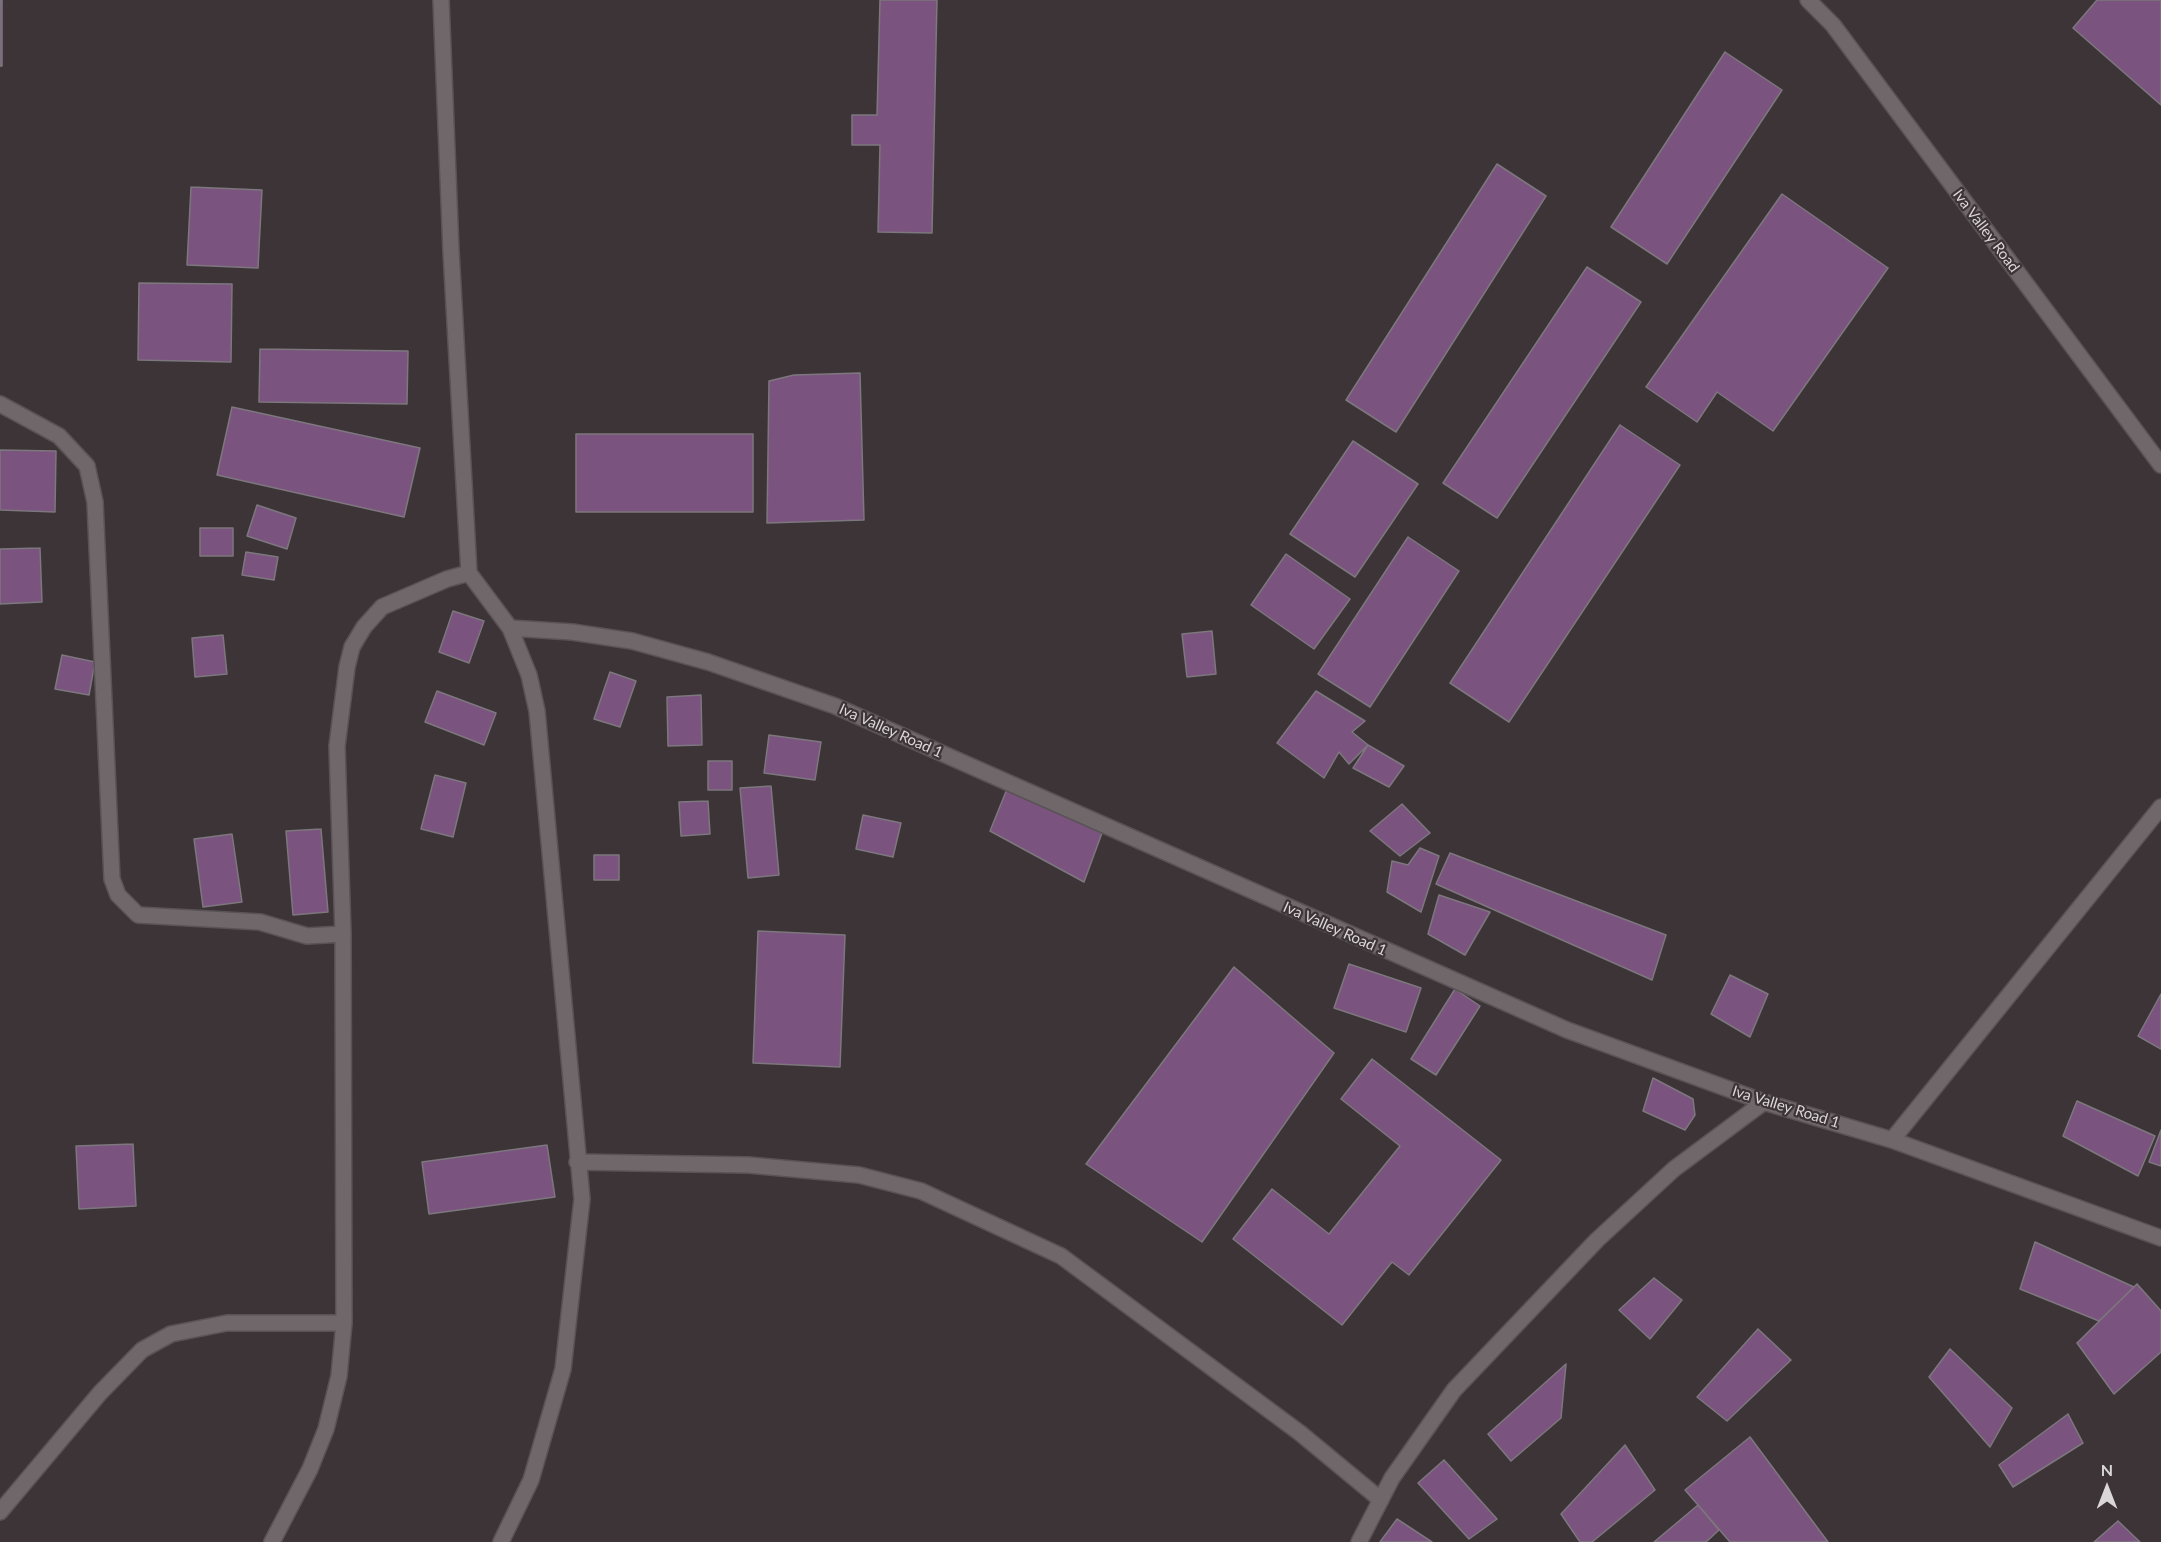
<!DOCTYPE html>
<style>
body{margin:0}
#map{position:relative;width:2161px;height:1542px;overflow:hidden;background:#3c3437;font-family:Lato,sans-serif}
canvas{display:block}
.north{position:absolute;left:2077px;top:1458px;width:60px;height:60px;-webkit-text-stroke:4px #3c3437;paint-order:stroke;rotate:0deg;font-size:16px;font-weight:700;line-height:24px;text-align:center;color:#dbd6d8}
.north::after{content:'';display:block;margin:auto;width:21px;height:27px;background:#dbd6d8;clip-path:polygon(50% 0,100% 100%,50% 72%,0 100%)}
</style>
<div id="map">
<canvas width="2161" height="1542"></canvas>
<div class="north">N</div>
</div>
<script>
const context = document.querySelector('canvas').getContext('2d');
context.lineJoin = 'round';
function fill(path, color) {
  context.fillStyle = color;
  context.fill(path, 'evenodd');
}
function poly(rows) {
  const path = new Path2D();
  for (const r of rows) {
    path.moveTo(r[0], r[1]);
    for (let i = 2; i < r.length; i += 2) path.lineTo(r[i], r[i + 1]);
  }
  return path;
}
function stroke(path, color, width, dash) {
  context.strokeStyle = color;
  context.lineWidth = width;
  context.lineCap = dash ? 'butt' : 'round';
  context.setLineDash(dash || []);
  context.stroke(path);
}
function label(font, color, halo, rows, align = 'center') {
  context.font = font + ' Lato,sans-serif';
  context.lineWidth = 4.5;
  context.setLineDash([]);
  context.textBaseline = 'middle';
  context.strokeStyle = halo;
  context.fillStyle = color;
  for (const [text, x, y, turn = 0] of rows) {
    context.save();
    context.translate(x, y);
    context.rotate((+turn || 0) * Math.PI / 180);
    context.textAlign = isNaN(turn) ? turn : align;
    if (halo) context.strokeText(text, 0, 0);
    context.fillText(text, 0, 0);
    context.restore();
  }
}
const building = poly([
 [0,0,2,0,2,66,0,66,0,0],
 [880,0,937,0,932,233,878,232,880,145,852,145,852,115,877,115,880,0],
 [2097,0,2161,0,2161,105,2073,28,2097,0],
 [1725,52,1782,90,1667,264,1611,227,1725,52],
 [1497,164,1546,196,1396,432,1346,400,1497,164],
 [191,187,262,190,258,268,187,265,191,187],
 [1782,194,1888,268,1773,431,1717,392,1697,422,1646,387,1782,194],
 [1587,267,1641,302,1497,518,1443,483,1587,267],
 [139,283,232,284,231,362,138,360,139,283],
 [260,349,408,351,407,404,259,402,260,349],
 [860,373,864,520,767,523,769,381,794,375,860,373],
 [232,407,420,448,404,517,217,475,232,407],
 [1620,425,1680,465,1509,722,1450,683,1620,425],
 [576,434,753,434,753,512,576,512,576,434],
 [1353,441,1418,484,1355,577,1290,534,1353,441],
 [0,450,56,451,55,512,0,510,0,450],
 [257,505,296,518,287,549,247,536,257,505],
 [200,528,233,528,233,556,200,556,200,528],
 [1408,537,1459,571,1370,707,1318,674,1408,537],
 [40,548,42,602,0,604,0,549,40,548],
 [246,552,278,557,274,580,242,575,246,552],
 [1286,554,1350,599,1314,649,1251,605,1286,554],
 [453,611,484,621,469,663,439,652,453,611],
 [1212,631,1216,674,1187,677,1182,634,1212,631],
 [223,635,227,674,195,677,192,638,223,635],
 [62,655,95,662,89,695,55,689,62,655],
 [610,672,636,681,620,727,594,719,610,672],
 [437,691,496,713,484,745,425,722,437,691],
 [1316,691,1365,721,1352,732,1368,745,1349,764,1339,752,1324,778,1277,743,1316,691],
 [701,695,702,745,668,746,667,697,701,695],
 [769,735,821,742,815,780,764,773,769,735],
 [1368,745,1404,766,1389,787,1353,768,1368,745],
 [708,761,732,761,732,790,708,790,708,761],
 [435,775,466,783,453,837,421,829,435,775],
 [771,786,779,875,748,878,740,788,771,786],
 [1007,789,1102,833,1084,882,990,831,1007,789],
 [708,801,710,834,681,836,679,802,708,801],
 [1402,804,1430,833,1400,856,1370,831,1402,804],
 [863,815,901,823,893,857,856,849,863,815],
 [321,829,328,912,293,915,286,831,321,829],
 [232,834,242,902,203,907,194,839,232,834],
 [1420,848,1439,856,1421,912,1387,892,1392,861,1408,865,1420,848],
 [1450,853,1666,935,1652,980,1436,884,1450,853],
 [594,855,619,855,619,880,594,880,594,855],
 [1439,895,1490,912,1465,955,1428,934,1439,895],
 [758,931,845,935,840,1067,753,1063,758,931],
 [1349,964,1421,988,1406,1032,1334,1008,1349,964],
 [1234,967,1334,1053,1202,1242,1086,1164,1234,967],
 [1730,975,1768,994,1750,1037,1711,1014,1730,975],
 [1455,989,1480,1006,1436,1075,1411,1059,1455,989],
 [2161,994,2161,1049,2138,1036,2161,994],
 [1372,1059,1501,1160,1409,1275,1392,1262,1342,1325,1233,1239,1272,1189,1329,1234,1400,1146,1341,1099,1372,1059],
 [1653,1078,1693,1099,1695,1115,1685,1130,1643,1111,1653,1078],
 [2077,1101,2155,1136,2138,1176,2063,1136,2077,1101],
 [2161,1130,2161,1166,2149,1162,2161,1130],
 [133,1144,136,1206,79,1209,76,1146,133,1144],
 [547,1145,555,1197,429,1214,422,1162,547,1145],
 [2035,1242,2134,1287,2099,1321,2020,1289,2035,1242],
 [1654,1278,1682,1300,1650,1339,1619,1310,1654,1278],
 [2137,1284,2161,1311,2161,1352,2114,1394,2077,1343,2137,1284],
 [1758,1329,1791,1360,1727,1421,1697,1397,1758,1329],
 [1950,1349,2012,1408,1990,1447,1929,1377,1950,1349],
 [1566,1364,1561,1418,1511,1461,1488,1434,1566,1364],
 [2068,1414,2083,1443,2013,1487,1999,1465,2068,1414],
 [1750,1437,1828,1542,1730,1542,1685,1490,1750,1437],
 [1625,1445,1655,1490,1592,1542,1580,1542,1561,1514,1625,1445],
 [1444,1460,1497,1519,1469,1539,1418,1483,1444,1460],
 [1698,1505,1719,1530,1706,1542,1654,1542,1698,1505],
 [1397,1519,1432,1542,1380,1542,1397,1519],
 [2118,1521,2140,1542,2094,1542,2118,1521]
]);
fill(building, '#7b537f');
stroke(building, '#7d777e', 1.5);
const minor = poly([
 [441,0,451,251,469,573,510,628,529,675,537,711,582,1199,563,1369,531,1480,501,1542],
 [1808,0,1833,25,2161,465],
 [0,404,59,436,87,466,95,502,112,879,118,895,138,915,260,922,307,936,343,934],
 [510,628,572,632,632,641,708,662,835,706,1567,1030,1764,1102,1892,1140,2161,1238],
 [1892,1140,2161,807],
 [577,1162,748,1165,859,1175,921,1191,1061,1256,1300,1433,1381,1500],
 [0,1512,100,1393,142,1350,171,1334,227,1323,344,1323],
 [272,1542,310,1469,326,1429,339,1376,344,1323,343,934,337,746,347,667,352,647,364,627,382,607,447,579,469,573],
 [1359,1542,1392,1478,1454,1390,1597,1240,1674,1169,1764,1102]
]);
stroke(minor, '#5a5356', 18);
stroke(minor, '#70676b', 15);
label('15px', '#dbd6d8', '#3c3437', [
 ["Iva Valley Road",1986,231,53],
 ["Iva Valley Road 1",891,731,24],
 ["Iva Valley Road 1",1335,929,24],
 ["Iva Valley Road 1",1786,1107,17]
]);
</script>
